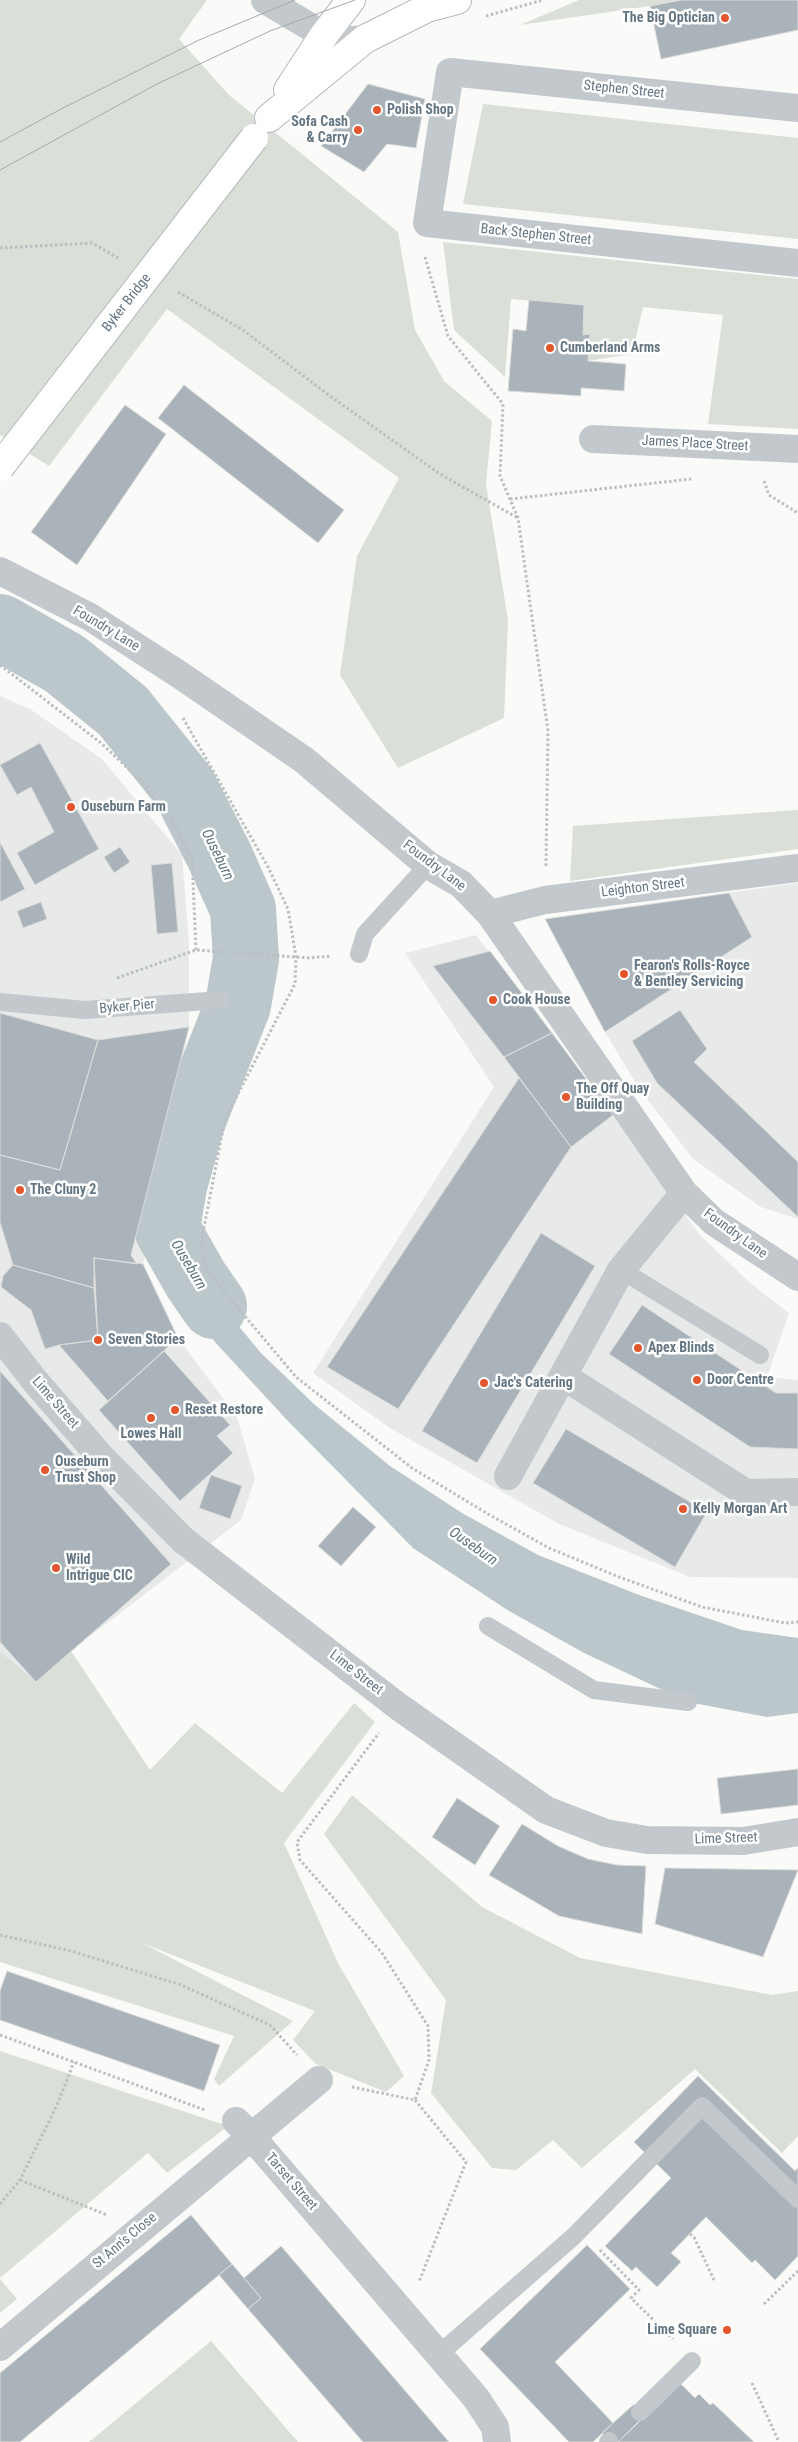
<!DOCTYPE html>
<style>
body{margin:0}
canvas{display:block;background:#fafaf8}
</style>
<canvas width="798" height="2442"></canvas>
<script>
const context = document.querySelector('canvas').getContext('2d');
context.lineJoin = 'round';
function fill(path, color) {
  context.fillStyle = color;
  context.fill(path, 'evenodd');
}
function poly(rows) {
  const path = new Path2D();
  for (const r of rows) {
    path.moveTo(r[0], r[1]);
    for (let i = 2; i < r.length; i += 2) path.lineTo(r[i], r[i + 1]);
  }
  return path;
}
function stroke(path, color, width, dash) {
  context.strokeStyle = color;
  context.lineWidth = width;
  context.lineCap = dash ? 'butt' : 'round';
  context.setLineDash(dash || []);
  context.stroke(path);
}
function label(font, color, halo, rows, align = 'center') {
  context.font = font + ' "Roboto Condensed",sans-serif';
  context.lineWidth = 5;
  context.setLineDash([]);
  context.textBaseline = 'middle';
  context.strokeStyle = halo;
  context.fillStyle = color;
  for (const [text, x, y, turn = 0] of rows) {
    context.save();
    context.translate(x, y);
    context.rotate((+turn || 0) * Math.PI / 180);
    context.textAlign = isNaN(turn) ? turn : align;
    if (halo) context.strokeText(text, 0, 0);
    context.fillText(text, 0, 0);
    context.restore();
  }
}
fill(poly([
 [0,696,30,709,102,759,182,855,189,944,189,1027,143,1264,178,1338,237,1417,255,1479,241,1520,71,1651,36,1682,0,1651],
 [798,883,798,1219,761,1207,693,1159,638,1087,605,1032,545,919],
 [476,935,552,1033,700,1235,750,1283,789,1313,767,1377,798,1380,798,1578,690,1577,559,1524,390,1428,313,1373,494,1087,405,953]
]), '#e8e9e9');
fill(poly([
 [0,0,207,0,179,39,229,95,398,232,415,330,444,381,492,421,486,484,508,620,504,718,398,768,340,675,357,556,399,478,167,309,49,466,0,435],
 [579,0,676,0,650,6,520,25],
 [483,104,798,138,798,239,463,204],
 [443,242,798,279,798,429,708,424,723,315,643,307,632,354,588,361,590,335,583,335,584,305,511,299,505,377,454,330],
 [798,810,798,849,570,881,573,826],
 [0,1651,36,1682,71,1651,150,1770,195,1723,282,1793,354,1703,375,1722,284,1843,339,1965,404,2076,386,2092,316,2064,293,2040,315,2011,142,1943,293,2021,219,2086,214,2079,234,2036,0,1962],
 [352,1795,482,1907,580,1958,772,1995,798,1991,798,2136,782,2153,695,2069,582,2168,553,2140,516,2170,492,2168,431,2093,446,2000,324,1834],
 [0,2051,228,2126,167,2173,148,2153,0,2278],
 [0,2279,17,2299,0,2313],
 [211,2341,298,2442,89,2442]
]), '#dadfd7');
fill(poly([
 [167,1229,211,1293,261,1353,315,1405,390,1466,462,1513,538,1555,639,1595,742,1630,798,1638,798,1713,767,1717,688,1702,584,1653,509,1611,413,1548,287,1420,214,1341,173,1273]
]), '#bbc7cb');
stroke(poly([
 [0,627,65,664,123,711,184,787,220,857,243,909,246,959,238,1005,191,1125,174,1186,167,1229,196,1280,214,1306]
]), '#bbc7cb', 66);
const building = poly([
 [681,0,798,0,798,30,661,59,650,6,681,0],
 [368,84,425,99,416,148,387,144,364,172,321,146,368,84],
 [529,300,584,305,583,335,590,334,588,361,626,364,624,391,581,388,581,396,508,391,513,329,526,331,529,300],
 [184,385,344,510,318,543,158,418,184,385],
 [125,405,166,434,77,565,31,532,125,405],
 [40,743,99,849,35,885,17,853,54,832,31,787,17,795,0,765,40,743],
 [0,842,25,889,0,902,0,842],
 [120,847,130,862,114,873,104,857,120,847],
 [172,863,178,932,157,934,151,865,172,863],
 [729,893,752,937,605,1032,545,919,729,893],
 [41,902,47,919,23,928,17,911,41,902],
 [490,951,552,1033,504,1057,433,966,490,951],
 [680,1010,707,1049,694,1062,798,1162,798,1217,657,1083,632,1041,680,1010],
 [0,1013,98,1040,60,1170,0,1155,0,1013],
 [189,1027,131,1255,137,1264,94,1258,94,1288,13,1265,0,1222,0,1155,60,1170,98,1040,189,1027],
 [552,1033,613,1115,571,1147,504,1057,552,1033],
 [519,1078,571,1147,398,1409,327,1367,519,1078],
 [541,1233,595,1266,477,1463,422,1431,541,1233],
 [94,1258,143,1264,178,1338,108,1401,59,1345,98,1340,94,1258],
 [13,1265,94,1288,98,1340,59,1345,45,1349,31,1310,1,1287,3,1276,13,1265],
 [642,1305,776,1393,798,1393,798,1449,750,1447,609,1354,642,1305],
 [164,1351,230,1425,217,1436,233,1453,180,1501,99,1410,164,1351],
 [0,1371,171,1564,36,1682,0,1642,0,1371],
 [566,1429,707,1512,675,1567,533,1483,566,1429],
 [211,1475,242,1486,230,1519,199,1508,211,1475],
 [353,1507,376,1527,341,1566,318,1546,353,1507],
 [798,1769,798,1805,721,1814,717,1778,798,1769],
 [457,1798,500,1826,475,1865,432,1837,457,1798],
 [522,1824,558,1846,588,1859,617,1865,646,1866,642,1934,559,1916,489,1875,522,1824],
 [665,1868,798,1870,763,1957,655,1924,665,1868],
 [7,1971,220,2045,204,2091,0,2020,0,1991,7,1971],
 [698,2076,795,2171,798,2168,798,2256,775,2280,755,2260,752,2263,706,2217,671,2253,681,2262,657,2287,636,2267,632,2271,605,2246,671,2178,634,2142,698,2076],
 [191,2215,232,2264,20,2442,0,2442,0,2373,191,2215],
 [587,2245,630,2289,555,2362,613,2423,593,2442,569,2442,480,2349,587,2245],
 [281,2246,449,2442,363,2442,248,2309,261,2298,244,2278,281,2246],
 [232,2264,261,2298,248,2309,219,2275,232,2264],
 [680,2383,695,2398,699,2394,710,2405,713,2403,754,2442,618,2442,680,2383],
 [633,2405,644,2416,618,2442,610,2442,602,2433,633,2405]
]);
fill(building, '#aab3b9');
stroke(building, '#dcdcda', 1);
const primary = poly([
 [288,90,324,35,351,0],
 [269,118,365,39,427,8,457,0]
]);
stroke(primary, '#b5babe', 30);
stroke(poly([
 [486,16,543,0],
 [0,248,92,243,120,259],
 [425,257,448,336,503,404,500,476,518,518,548,731,546,867],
 [178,292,243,330,330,396,440,474,518,518],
 [764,481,769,495,798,513],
 [510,499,691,479],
 [0,665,101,743,137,777,171,818,192,859,196,950],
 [183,718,268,867,288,909,296,957,295,984,225,1119,201,1243,207,1271,296,1377,412,1468,488,1514,549,1548,619,1577,702,1607,785,1623,798,1622],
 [117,978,196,950,310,958,331,956],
 [0,1935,71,1951,181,1985,270,2025,297,2055],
 [0,2035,205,2110],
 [352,2087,415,2100,429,2060,428,2026,382,1953,300,1860,297,1842,379,1733],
 [415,2100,466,2162,419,2282],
 [20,2180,107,2215],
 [0,2204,20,2180,57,2105,74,2062],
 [690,2234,694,2237,714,2280],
 [600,2250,639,2290,631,2298,673,2339],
 [764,2304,798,2271],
 [752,2383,779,2442]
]), '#bbbfc2', 3, [2.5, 2.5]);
stroke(poly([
 [359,954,365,934,428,865],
 [0,1002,85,1010,221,1000],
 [621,1270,760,1355],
 [488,1626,594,1690,688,1702],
 [438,2355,573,2237,702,2106,798,2199],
 [640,2412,692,2361],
 [608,2442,609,2441]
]), '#c3c8cc', 18);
stroke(poly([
 [265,0,324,35,344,41,365,39],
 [798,108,450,72,427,223,798,263],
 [593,439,798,449],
 [0,571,90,617,180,675,304,760,428,865,461,884,490,914,684,1193,714,1222,798,1277],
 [490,914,545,900,798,868],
 [0,1336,35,1381,99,1455,183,1540,399,1707,546,1810,606,1833,647,1840,743,1841,798,1832],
 [563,1376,746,1493,798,1492],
 [508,1476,621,1270,684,1193],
 [236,2121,251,2136,476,2398,495,2427,497,2442],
 [0,2347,319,2080]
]), '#c3c8cc', 28);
stroke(primary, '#fff', 28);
stroke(poly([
 [0,142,61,109,199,40,295,0],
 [0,170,157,84,270,31,355,0]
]), '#a2aab0', 1);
const primaryBridge = poly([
 [0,467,254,138]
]);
stroke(primaryBridge, '#b5babe', 30, []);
stroke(primaryBridge, '#fff', 28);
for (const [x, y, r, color] of [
 [725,18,5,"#e4572e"],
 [377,110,5,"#e4572e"],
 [358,130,5,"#e4572e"],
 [550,348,5,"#e4572e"],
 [71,807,5,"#e4572e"],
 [624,974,5,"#e4572e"],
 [493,1000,5,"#e4572e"],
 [566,1097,5,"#e4572e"],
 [20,1190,5,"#e4572e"],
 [98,1340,5,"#e4572e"],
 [638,1348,5,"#e4572e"],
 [697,1380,5,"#e4572e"],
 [484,1383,5,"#e4572e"],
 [175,1410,5,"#e4572e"],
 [151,1418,5,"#e4572e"],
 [45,1470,5,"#e4572e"],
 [683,1509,5,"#e4572e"],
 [56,1568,5,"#e4572e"],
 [727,2330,5,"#e4572e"]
]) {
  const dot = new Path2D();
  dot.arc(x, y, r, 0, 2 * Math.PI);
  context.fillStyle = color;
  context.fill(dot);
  stroke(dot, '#fff', 2);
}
label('bold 14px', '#657683', '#fff', [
 ["The Big Optician",715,18,"right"],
 ["Polish Shop",387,110],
 ["Sofa Cash",348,122,"right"],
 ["& Carry",348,138,"right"],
 ["Cumberland Arms",560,348],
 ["Ouseburn Farm",81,807],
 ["Fearon's Rolls-Royce",634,966],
 ["& Bentley Servicing",634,982],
 ["Cook House",503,1000],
 ["The Off Quay",576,1089],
 ["Building",576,1105],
 ["The Cluny 2",30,1190],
 ["Seven Stories",108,1340],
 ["Apex Blinds",648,1348],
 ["Door Centre",707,1380],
 ["Jac's Catering",494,1383],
 ["Reset Restore",185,1410],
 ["Lowes Hall",151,1434,"center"],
 ["Ouseburn",55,1462],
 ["Trust Shop",55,1478],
 ["Kelly Morgan Art",693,1509],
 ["Wild",66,1560],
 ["Intrigue CIC",66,1576],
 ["Lime Square",717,2330,"right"]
], 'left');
label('14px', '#657683', '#fff', [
 ["Stephen Street",624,90,6],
 ["Back Stephen Street",536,235,6],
 ["Byker Bridge",127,303,-52],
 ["James Place Street",695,444,3],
 ["Foundry Lane",106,629,31],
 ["Foundry Lane",434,866,37],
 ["Leighton Street",643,888,-7],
 ["Byker Pier",127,1007,-5],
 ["Foundry Lane",735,1234,36],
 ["Lime Street",55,1403,49],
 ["Lime Street",356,1673,38],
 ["Lime Street",726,1839,-2],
 ["Tarset Street",291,2182,49],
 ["St Ann's Close",125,2241,-40]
]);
label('italic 15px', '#60757c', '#fff', [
 ["Ouseburn",217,855,64],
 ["Ouseburn",188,1265,59],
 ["Ouseburn",473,1547,35]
]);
</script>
